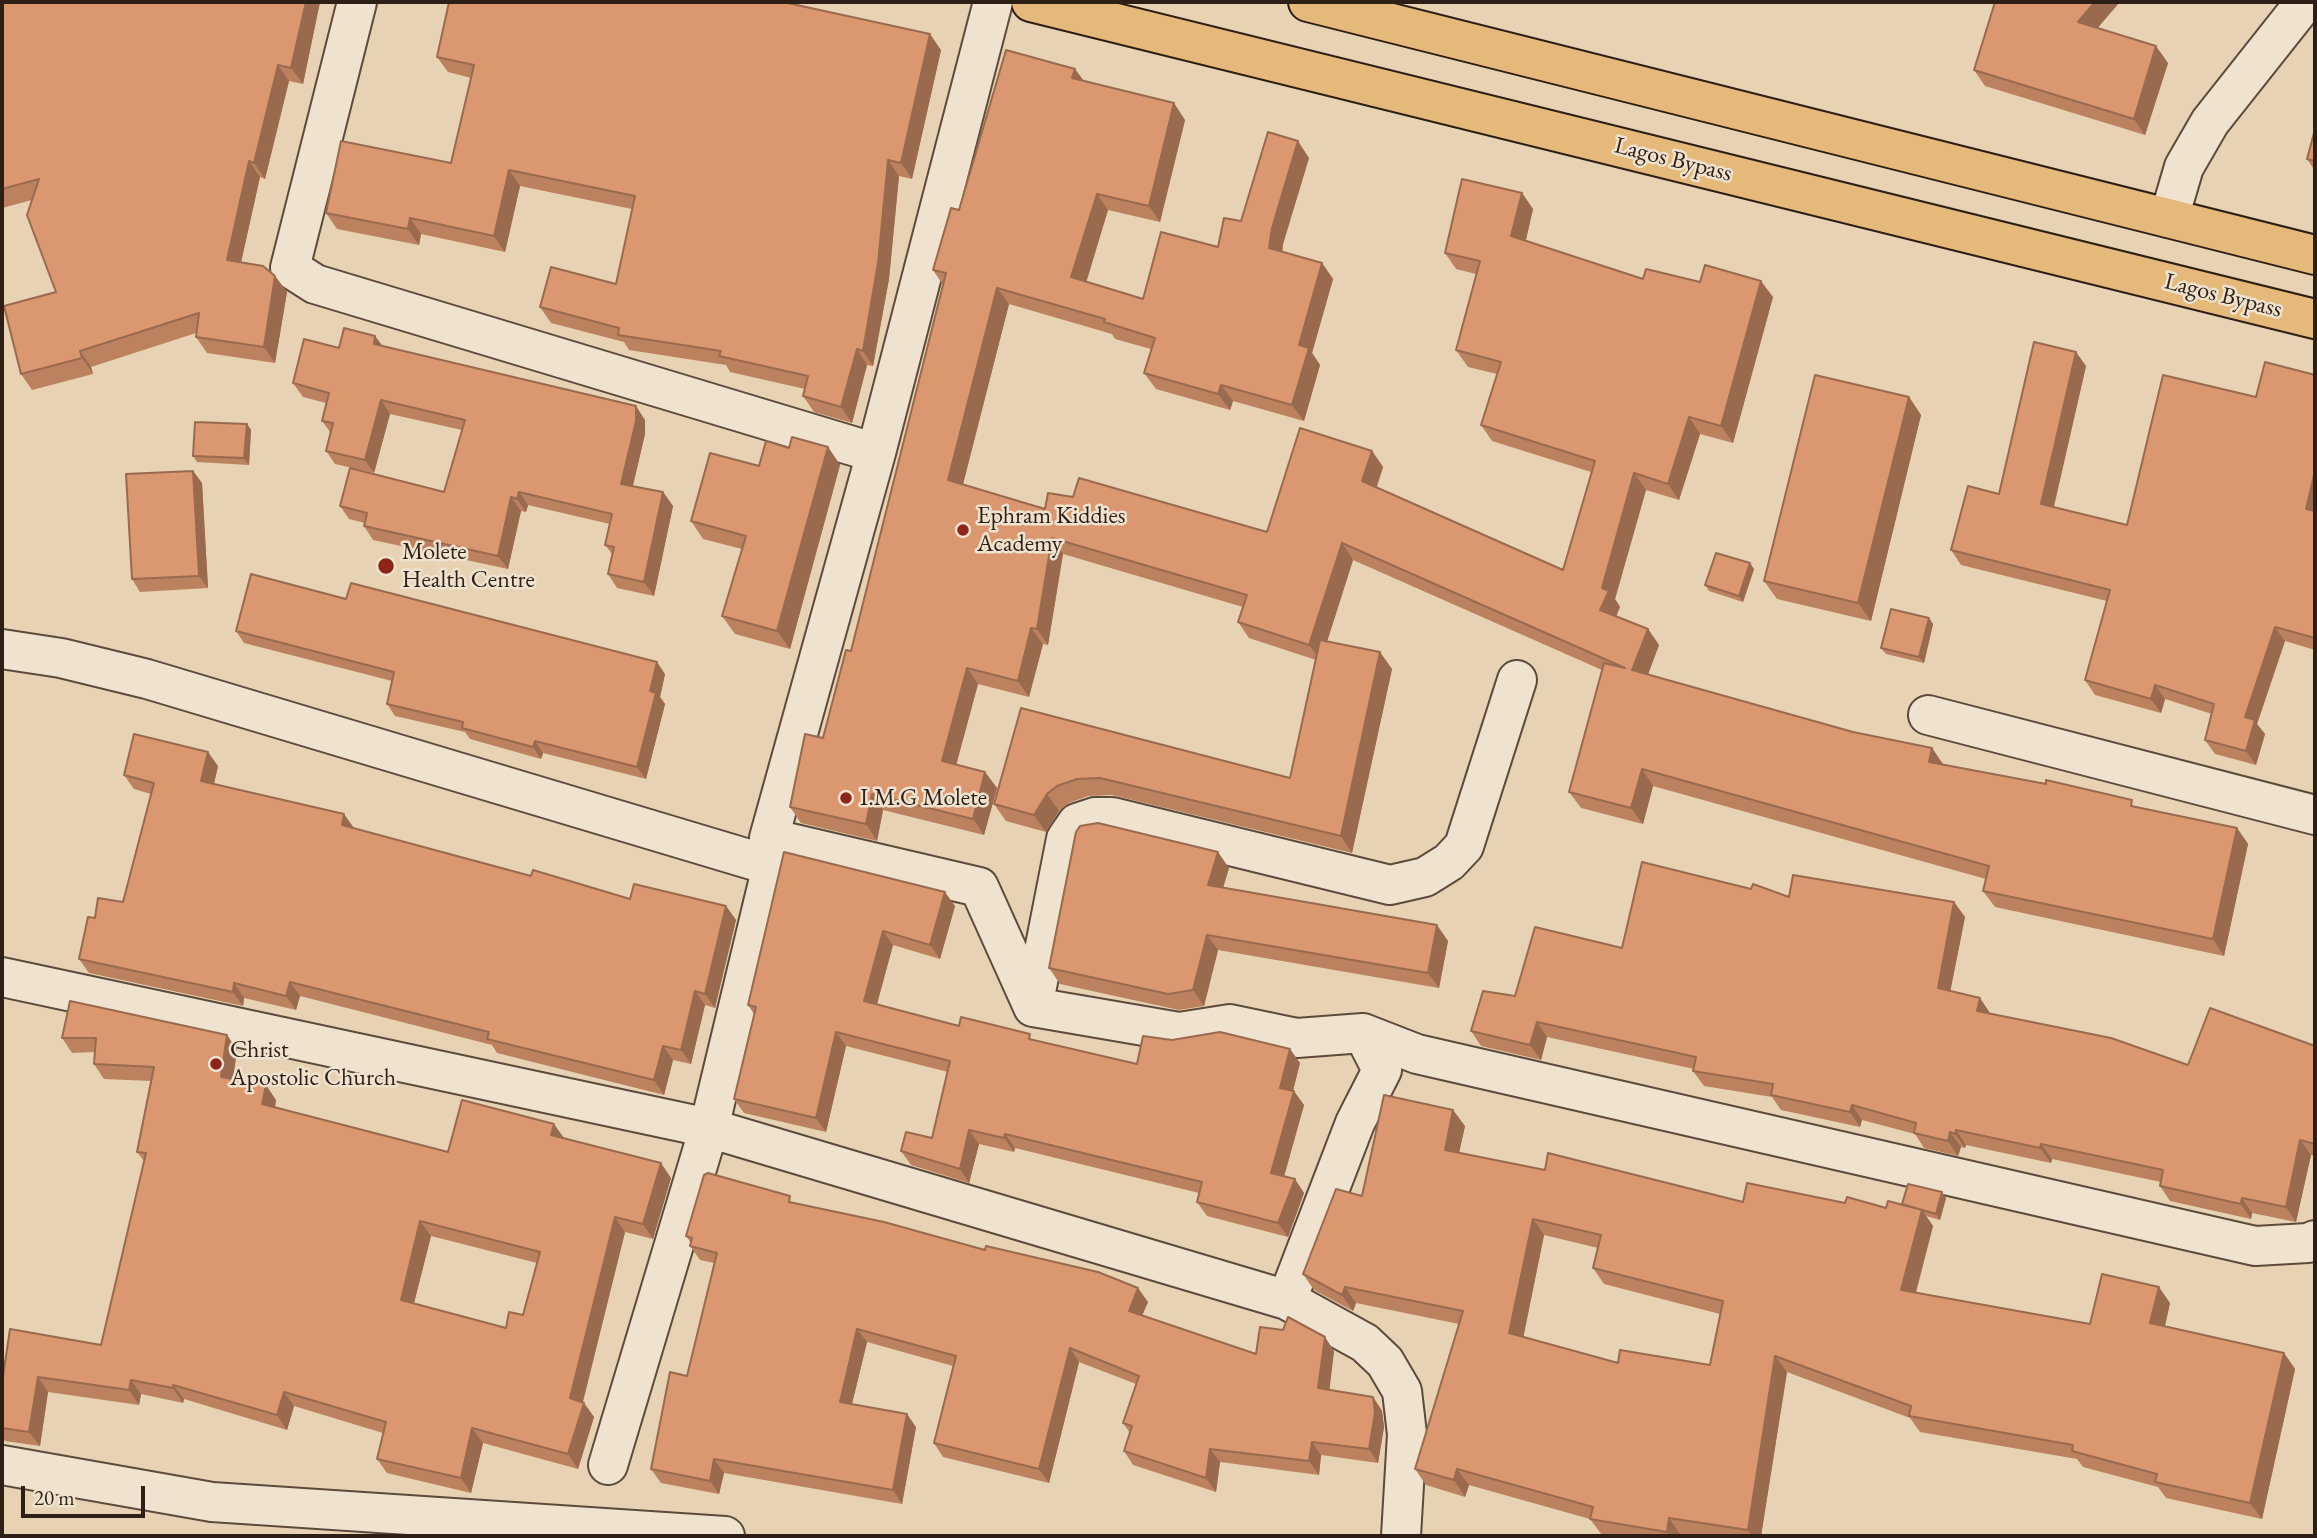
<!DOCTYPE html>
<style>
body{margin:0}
#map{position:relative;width:2317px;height:1538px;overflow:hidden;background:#e7d2b3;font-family:"EB Garamond",serif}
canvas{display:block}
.frame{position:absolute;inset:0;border:4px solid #2d1e16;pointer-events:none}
.scale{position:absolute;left:21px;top:1486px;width:124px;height:32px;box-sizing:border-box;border:4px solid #2d1e16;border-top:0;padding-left:9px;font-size:21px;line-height:24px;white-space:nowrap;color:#2d1e16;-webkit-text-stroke:5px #efe2ce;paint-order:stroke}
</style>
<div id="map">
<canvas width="2317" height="1538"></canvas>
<div class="frame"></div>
<div class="scale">20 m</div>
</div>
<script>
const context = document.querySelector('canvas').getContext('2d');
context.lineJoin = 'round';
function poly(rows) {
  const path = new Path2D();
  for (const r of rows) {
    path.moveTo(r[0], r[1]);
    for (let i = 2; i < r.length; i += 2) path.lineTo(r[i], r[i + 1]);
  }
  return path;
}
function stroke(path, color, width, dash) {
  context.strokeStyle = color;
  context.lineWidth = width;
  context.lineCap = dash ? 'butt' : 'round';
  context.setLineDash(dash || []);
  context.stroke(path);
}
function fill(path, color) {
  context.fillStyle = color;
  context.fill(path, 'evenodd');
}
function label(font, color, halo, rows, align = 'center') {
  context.font = font + ' "EB Garamond",serif';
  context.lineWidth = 5;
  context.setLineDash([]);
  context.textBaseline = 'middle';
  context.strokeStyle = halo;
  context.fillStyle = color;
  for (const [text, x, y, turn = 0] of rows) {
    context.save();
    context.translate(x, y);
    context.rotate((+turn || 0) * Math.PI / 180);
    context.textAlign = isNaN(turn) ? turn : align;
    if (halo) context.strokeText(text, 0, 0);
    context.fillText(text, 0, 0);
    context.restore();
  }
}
const minor = poly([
 [357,2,290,268,315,284,876,453],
 [2169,218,2184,167,2210,122,2305,2],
 [2,649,61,658,147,679,772,866],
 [1928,715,2315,815],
 [769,838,979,887,1033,1007,1179,1032,1230,1024,1297,1038,1363,1033],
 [2,977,709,1128,1287,1300,1365,1343,1385,1362,1402,1391,1407,1434,1401,1536],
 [1033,1007,1066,839,1077,823,1095,817,1112,817,1390,885,1425,877,1449,862,1464,846,1517,680],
 [1287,1300,1355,1123,1382,1070,1363,1033,1417,1054,2255,1246,2308,1243,2315,1240],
 [2,1465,212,1502,725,1536],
 [608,1465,709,1128,772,866,769,838,876,453,993,2]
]);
const major = poly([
 [1031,2,2315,319],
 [1308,2,2315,255]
]);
stroke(minor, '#5c4b3d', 42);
stroke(major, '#2d1e16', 42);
stroke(minor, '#efe2ce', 38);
stroke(major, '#e4b97a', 38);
fill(poly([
 [2,2,320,2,303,84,289,81,265,179,260,177,241,262,275,276,287,292,275,363,207,353,196,337,196,333,91,367,93,374,32,390,21,374,56,292,32,200,2,208],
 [2098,28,2168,63,2145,135,1985,86,1974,70],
 [941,50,912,179,899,176,889,279,873,366,867,365,852,423,814,412,803,396,805,389,730,372,726,365,629,350,624,342,551,323,540,307,616,284,632,209,520,186,505,252,421,234,419,245,337,229,326,213,451,163,471,78,448,72,437,57],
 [1084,81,1185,120,1160,222,1108,210,1086,282,1143,299,1218,247,1241,221,1309,158,1283,244,1282,252,1322,263,1333,279,1312,353,1320,365,1304,421,1233,401,1230,410,1156,389,1144,373,1151,349,1115,339,1112,334,1009,304,963,484,1045,509,1267,532,1372,451,1383,467,1377,487,1563,570,1591,472,1492,441,1481,425,1497,374,1468,367,1456,350,1476,274,1456,269,1445,253,1522,193,1533,209,1526,240,1643,279,1700,282,1773,297,1733,443,1700,434,1679,500,1646,490,1615,599,1620,607,1616,616,1648,629,1659,645,1648,675,1853,732,1932,748,1943,765,2237,828,2248,844,2224,956,1995,907,1983,891,1986,879,1653,786,1643,824,1581,808,1569,792,1602,670,1353,560,1327,641,1392,669,1352,853,1112,795,1088,796,1069,803,1059,811,1046,832,1006,821,994,804,1021,708,1290,778,1316,660,1249,638,1238,622,1243,607,1063,554,1048,645,1043,644,1029,697,978,684,956,764,985,772,997,788,984,835,883,810,877,841,801,823,790,807,823,738,851,651,943,285,933,270,959,210],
 [2315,129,2315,171,2307,159],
 [383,347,645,420,645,434,633,486,663,492,673,506,654,596,617,588,608,574,612,554,605,545,610,524,528,505,526,512,521,511,508,569,373,540,364,526,365,523,349,519,340,506,444,492,462,430,390,414,374,473,335,464,326,451,330,432,322,421,326,403,303,397,293,383,339,348],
 [2086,366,2054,507,2127,525,2256,397,2315,375,2315,650,2285,641,2257,724,2265,734,2256,765,2215,754,2205,740,2212,714,2165,699,2161,713,2095,695,2085,680,2107,601,1961,565,1951,550,1999,494],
 [1909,397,1921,415,1871,621,1777,599,1764,581],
 [247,424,251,430,249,465,197,462,193,456],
 [828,447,840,465,790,649,735,634,722,616,742,549,703,539,691,521,759,466,789,448],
 [193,471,202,483,208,588,140,592,132,579],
 [1754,569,1743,602,1709,591,1705,585],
 [346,599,665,674,660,697,665,704,646,779,543,753,541,759,470,739,465,732,395,716,387,704,392,681,244,643,236,631],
 [1929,618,1933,624,1924,663,1886,654,1881,648],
 [218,766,214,784,354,829,531,876,630,899,726,906,736,920,715,1008,705,1005,691,1064,673,1060,664,1095,497,1053,492,1045,300,996,296,1010,244,998,243,1006,89,973,79,959,95,918,123,902,151,794,134,789,124,775],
 [784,852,955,906,940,959,893,945,877,1004,959,1026,1035,1041,1137,1064,1300,1063,1293,1091,1304,1105,1284,1177,1304,1193,1288,1237,1207,1216,1197,1202,1199,1193,1015,1148,1014,1152,979,1144,969,1183,911,1165,901,1151,932,1138,948,1072,846,1046,826,1132,744,1113,734,1099,754,1014,748,1005],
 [1229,868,1223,888,1448,941,1439,988,1218,950,1204,1006,1179,1010,1060,984,1049,968],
 [1751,889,1789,897,1954,902,1965,917,1950,991,1990,1013,1990,1014,2188,1065,2315,1046,2315,1156,2311,1155,2296,1222,2252,1213,2251,1219,2170,1201,2160,1186,2161,1182,2052,1159,2051,1163,1966,1145,1965,1148,1961,1147,1958,1156,1924,1148,1915,1134,1862,1120,1860,1127,1781,1110,1772,1097,1704,1086,1693,1071,1694,1069,1547,1037,1541,1060,1481,1046,1471,1031,1515,996,1622,948],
 [227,1035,237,1050,233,1079,276,1100,275,1107,448,1152,564,1138,671,1178,653,1239,625,1232,583,1402,594,1417,578,1469,483,1443,471,1493,387,1473,377,1459,383,1433,294,1406,287,1430,184,1399,183,1403,141,1394,139,1405,48,1392,40,1446,5,1441,2,1436,2,1383,101,1345,144,1161,137,1152,151,1081,104,1079,94,1064,94,1052,72,1053,62,1038],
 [431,1236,537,1263,523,1315,506,1328,414,1303],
 [1465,1126,1459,1153,1545,1170,1743,1202,1845,1203,1886,1208,1946,1198,1940,1220,1926,1216,1933,1226,1916,1293,2090,1324,2170,1303,2165,1326,2284,1353,2295,1369,2262,1519,2166,1498,2158,1487,2083,1467,2077,1459,1920,1432,1910,1418,1787,1372,1761,1536,1693,1536,1680,1534,1680,1536,1609,1536,1602,1535,1590,1519,1469,1485,1465,1497,1426,1485,1415,1469,1459,1324,1356,1303,1353,1311,1314,1290,1303,1274,1362,1196],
 [1544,1235,1598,1248,1593,1268,1604,1284,1720,1314,1710,1365,1618,1363,1523,1337],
 [795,1203,1148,1302,1142,1316,1256,1354,1334,1351,1329,1390,1373,1397,1382,1411,1384,1427,1378,1463,1321,1455,1319,1475,1220,1462,1216,1492,1133,1465,1124,1451,1130,1433,1123,1423,1136,1384,1079,1362,1049,1483,943,1457,934,1443,953,1366,867,1342,852,1404,916,1427,902,1504,724,1473,719,1494,661,1483,651,1469,687,1376,714,1263,700,1260,690,1246,691,1243,686,1236]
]), '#bc8260');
fill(poly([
 [306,2,320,2,303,84,291,68],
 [2095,2,2120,2,2089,38,2078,22],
 [930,34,941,50,912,179,901,163],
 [2156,46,2168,63,2145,135,2134,119],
 [278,65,289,81,265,179,254,163],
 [1075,69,1087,85,1072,78],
 [1174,103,1185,120,1160,222,1149,206],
 [1298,141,1309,158,1283,244,1281,264,1269,248,1272,228],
 [888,160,899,176,889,279,873,366,863,351],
 [249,161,260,177,238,276,227,260],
 [509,170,520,186,505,252,494,236],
 [1522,193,1533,209,1523,252,1511,236],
 [1097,194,1108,210,1083,293,1071,277],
 [410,218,421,234,419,245,408,229],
 [1322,263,1333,279,1312,353,1320,365,1304,421,1292,405,1299,345],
 [275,276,287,292,275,363,264,347],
 [1761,281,1773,297,1733,443,1721,426],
 [997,288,1009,304,960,496,948,480],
 [375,336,385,349,374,344],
 [857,349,867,365,852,423,841,407],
 [80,351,91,367,93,374,82,358],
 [2076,352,2086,366,2051,518,2041,504],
 [1221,385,1233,401,1230,410,1218,394],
 [1909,397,1921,415,1871,621,1858,603],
 [381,400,390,414,374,473,365,460],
 [636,406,645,420,645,434,630,497,621,484],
 [1689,417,1700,434,1679,500,1668,484],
 [247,424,251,430,249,465,244,458],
 [828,447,840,465,790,649,777,631],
 [1372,451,1383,467,1373,497,1362,481],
 [193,471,202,483,208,588,199,576],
 [2315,471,2315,523,2306,509],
 [1634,473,1646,490,1615,599,1620,607,1612,626,1600,610,1602,588],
 [519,492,528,505,526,512,517,499],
 [663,492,673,506,654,596,644,582],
 [511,497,521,511,508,569,498,556],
 [1052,538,1063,554,1048,645,1037,629],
 [1342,543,1353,560,1321,661,1309,645],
 [1750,563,1754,569,1743,602,1739,596],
 [1929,618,1933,624,1924,663,1919,657],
 [2275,627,2285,641,2257,724,2265,734,2256,765,2246,751,2245,717],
 [1031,628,1043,644,1029,697,1018,681],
 [1648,629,1659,645,1643,687,1632,670],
 [1380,652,1392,669,1352,853,1341,836],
 [657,662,665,674,660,697,665,704,646,779,637,767,650,691],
 [967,668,978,684,953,777,942,761],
 [2155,685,2165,699,2161,713,2151,699],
 [535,741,543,753,541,759,533,747],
 [1932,748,1943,764,1940,779,1929,762],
 [208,752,218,766,211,796,201,781],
 [1642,769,1653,786,1643,824,1631,808],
 [985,772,997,788,984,835,973,819],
 [872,794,883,810,877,841,866,824],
 [1047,794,1059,811,1046,832,1034,815],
 [344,814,354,828,352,840,342,825],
 [2237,828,2248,844,2224,956,2213,939],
 [1218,852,1229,868,1219,901,1208,885],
 [945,892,955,906,940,959,930,945],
 [1954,902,1965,917,1948,1003,1938,988],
 [726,906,736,920,715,1008,705,994],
 [1437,925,1448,941,1439,988,1428,973],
 [883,931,893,945,874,1015,864,1001],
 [1207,935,1218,950,1204,1006,1193,990],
 [290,982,300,996,296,1010,286,996],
 [234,983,244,998,243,1006,233,992],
 [695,991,705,1005,691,1064,681,1050],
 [1980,998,1990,1013,1987,1026,1977,1011],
 [1537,1022,1547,1037,1541,1060,1530,1045],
 [836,1032,846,1046,826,1132,816,1118],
 [227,1035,237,1050,231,1092,221,1077],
 [663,1046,673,1060,664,1095,654,1080],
 [1290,1049,1300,1063,1290,1102,1280,1088],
 [266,1085,276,1100,273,1119,262,1104],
 [1294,1091,1304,1105,1281,1187,1271,1173],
 [1852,1105,1862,1120,1860,1127,1850,1112],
 [1453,1110,1465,1126,1456,1166,1445,1150],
 [554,1124,564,1138,551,1135],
 [969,1130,979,1144,969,1183,960,1169],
 [1956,1130,1966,1145,1965,1148,1955,1134],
 [1950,1132,1961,1147,1958,1156,1948,1141],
 [1005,1134,1015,1148,1014,1152,1004,1138],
 [2300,1140,2311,1155,2296,1222,2286,1207],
 [2041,1144,2052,1159,2051,1163,2040,1148],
 [661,1163,671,1178,653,1239,643,1224],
 [1295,1179,1304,1193,1288,1237,1278,1223],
 [1942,1192,1946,1198,1940,1220,1936,1214],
 [2242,1198,2252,1213,2251,1219,2241,1204],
 [1922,1210,1933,1226,1912,1306,1901,1290],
 [615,1217,625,1232,580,1413,570,1398],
 [1533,1219,1544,1235,1521,1349,1509,1333],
 [420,1221,431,1236,411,1315,401,1300],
 [1345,1287,1356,1303,1353,1311,1342,1295],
 [2159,1287,2170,1303,2162,1339,2150,1323],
 [1138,1288,1148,1302,1138,1325,1129,1311],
 [857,1329,867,1342,849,1416,840,1402],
 [1325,1337,1334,1351,1328,1402,1318,1388],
 [1070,1348,1079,1362,1049,1483,1039,1469],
 [2284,1353,2295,1369,2262,1519,2250,1503],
 [1775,1356,1787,1372,1761,1536,1752,1536,1748,1530],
 [38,1377,48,1392,40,1446,29,1432],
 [131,1380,141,1394,139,1405,129,1390],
 [173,1385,184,1399,183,1403,173,1388],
 [284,1392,294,1406,287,1430,277,1415],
 [1373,1397,1382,1411,1384,1427,1378,1463,1369,1449],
 [584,1403,594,1417,578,1469,568,1454],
 [907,1414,916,1427,902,1504,893,1490],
 [472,1428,483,1443,471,1493,461,1478],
 [1312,1442,1321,1455,1319,1475,1309,1461],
 [1210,1449,1220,1462,1216,1492,1206,1478],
 [714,1459,724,1473,719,1494,710,1481],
 [1457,1469,1469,1485,1465,1497,1454,1480],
 [1669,1518,1680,1534,1680,1536,1670,1536,1667,1532]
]), '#996a4e');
const building = poly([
 [2,2,306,2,291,68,278,65,254,163,249,161,227,260,263,266,275,276,264,347,196,337,199,313,80,351,82,358,21,374,4,306,56,292,27,215,39,179,2,189,2,2],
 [449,2,783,2,930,34,901,163,888,160,878,263,863,351,857,349,841,407,803,396,808,376,719,356,721,351,618,335,619,328,540,307,551,267,616,284,635,196,509,170,494,236,410,218,408,229,326,213,341,141,451,163,474,65,437,57,449,2],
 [1995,2,2095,2,2078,22,2156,46,2134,119,1974,70,1995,2],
 [1006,50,1075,69,1072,78,1174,103,1149,206,1097,194,1071,277,1143,299,1161,232,1218,247,1224,218,1241,221,1268,132,1298,141,1272,228,1269,248,1322,263,1299,345,1309,348,1292,405,1221,385,1218,394,1144,373,1155,338,1104,322,1105,319,997,288,948,480,1045,509,1048,493,1073,497,1079,478,1267,532,1300,428,1372,451,1362,481,1563,570,1595,461,1481,425,1501,362,1456,350,1480,261,1445,253,1462,179,1522,193,1511,236,1643,279,1646,269,1700,282,1705,265,1761,281,1721,426,1689,417,1668,484,1634,473,1602,588,1609,591,1600,610,1648,629,1632,670,1853,732,1932,748,1929,762,2046,784,2046,780,2132,800,2131,806,2237,828,2213,939,1983,891,1989,866,1642,769,1631,808,1569,792,1604,663,1625,668,1342,543,1309,645,1238,622,1247,595,1052,538,1037,629,1031,628,1018,681,967,668,942,761,985,772,973,819,872,794,866,824,790,807,805,734,823,738,846,650,851,651,946,273,933,270,951,208,959,210,1006,50],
 [2315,129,2315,161,2307,159,2315,129],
 [344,328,375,336,374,344,636,406,636,421,621,484,663,492,644,582,608,574,614,547,605,545,612,514,519,492,517,499,511,497,498,556,364,526,367,513,340,506,350,468,444,492,465,420,381,400,365,460,326,451,333,423,322,421,329,393,293,383,304,339,339,348,344,328],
 [2034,342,2076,352,2041,504,2127,525,2163,375,2256,397,2265,362,2315,375,2315,471,2306,509,2315,511,2315,638,2275,627,2245,717,2255,720,2246,751,2205,740,2214,704,2155,685,2151,699,2085,680,2110,590,1951,550,1968,486,1999,494,2034,342],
 [1815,375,1909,397,1858,603,1764,581,1815,375],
 [195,422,247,424,244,458,193,456,195,422],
 [792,437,828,447,777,631,722,616,746,536,691,521,710,453,759,466,766,441,789,448,792,437],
 [193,471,199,576,132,579,126,474,193,471],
 [1716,553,1750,563,1739,596,1705,585,1716,553],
 [251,574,346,599,351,583,657,662,650,691,656,693,637,767,535,741,533,747,462,728,463,722,387,704,394,672,236,631,251,574],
 [1891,609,1929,618,1919,657,1881,648,1891,609],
 [1320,640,1380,652,1341,836,1100,778,1077,779,1057,786,1047,794,1034,815,994,804,1021,708,1290,778,1320,640],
 [134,734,208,752,201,781,344,814,342,825,531,876,533,870,630,899,634,884,726,906,705,994,695,991,681,1050,663,1046,654,1080,487,1039,489,1032,290,982,286,996,234,983,233,992,79,959,88,917,95,918,98,898,123,902,154,783,124,775,134,734],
 [1098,823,1218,852,1208,885,1437,925,1428,973,1207,935,1193,990,1168,994,1049,968,1076,832,1080,826,1098,823],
 [784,852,945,892,930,945,883,931,864,1001,959,1026,961,1017,1030,1034,1029,1039,1137,1064,1143,1036,1172,1040,1220,1032,1290,1049,1280,1088,1294,1091,1271,1173,1295,1179,1278,1223,1197,1202,1202,1182,1005,1134,1004,1138,969,1130,960,1169,901,1151,906,1132,932,1138,950,1061,836,1032,816,1118,734,1099,756,1007,748,1005,784,852],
 [1642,862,1751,889,1753,884,1789,897,1793,875,1954,902,1938,988,1980,998,1977,1011,2111,1038,2188,1065,2210,1008,2315,1046,2315,1144,2300,1140,2286,1207,2242,1198,2241,1204,2160,1186,2163,1170,2041,1144,2040,1148,1956,1130,1955,1134,1950,1132,1948,1141,1914,1133,1916,1123,1852,1105,1850,1112,1771,1095,1773,1084,1693,1071,1696,1057,1537,1022,1530,1045,1471,1031,1483,991,1515,996,1535,927,1622,948,1642,862],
 [70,1001,227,1035,221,1077,266,1085,262,1104,448,1152,462,1100,554,1124,551,1135,661,1163,643,1224,615,1217,570,1398,584,1403,568,1454,472,1428,461,1478,377,1459,386,1422,284,1392,277,1415,173,1385,173,1388,131,1380,129,1390,38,1377,29,1432,2,1428,2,1383,10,1329,101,1345,146,1153,137,1152,154,1067,94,1064,96,1038,62,1038,70,1001],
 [420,1221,540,1252,523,1315,509,1312,506,1328,401,1300,420,1221],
 [1384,1095,1453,1110,1445,1150,1545,1170,1548,1153,1743,1202,1747,1183,1845,1203,1847,1197,1886,1208,1888,1201,1922,1210,1901,1290,2090,1324,2102,1274,2159,1287,2150,1323,2284,1353,2250,1503,2155,1482,2157,1474,2072,1451,2073,1445,1909,1416,1911,1406,1775,1356,1748,1530,1669,1518,1667,1532,1590,1519,1593,1507,1457,1469,1454,1480,1415,1469,1463,1311,1345,1287,1342,1295,1303,1274,1336,1189,1362,1196,1384,1095],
 [1533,1219,1601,1235,1593,1268,1723,1301,1710,1365,1620,1350,1618,1363,1509,1333,1533,1219],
 [708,1173,790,1196,789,1202,884,1222,985,1250,986,1246,1098,1272,1138,1288,1129,1311,1256,1354,1260,1327,1283,1330,1288,1317,1325,1337,1318,1388,1373,1397,1375,1413,1369,1449,1312,1442,1309,1461,1210,1449,1206,1478,1124,1451,1132,1426,1123,1423,1139,1376,1070,1348,1039,1469,934,1443,956,1356,857,1329,840,1402,907,1414,893,1490,714,1459,710,1481,651,1469,670,1372,687,1376,717,1253,690,1246,692,1238,686,1236,704,1175,708,1173],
 [1908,1184,1942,1192,1936,1214,1902,1204,1908,1184]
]);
fill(building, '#db9770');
stroke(building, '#996a4e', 2);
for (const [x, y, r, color] of [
 [963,530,7,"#8f2418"],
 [386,566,9,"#8f2418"],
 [846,798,7,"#8f2418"],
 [216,1064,7,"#8f2418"]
]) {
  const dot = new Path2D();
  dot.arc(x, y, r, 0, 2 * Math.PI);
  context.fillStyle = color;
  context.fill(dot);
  stroke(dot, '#efe2ce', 2.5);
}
label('24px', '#2d1e16', '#efe2ce', [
 ["Lagos Bypass",1673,160,14],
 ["Lagos Bypass",2223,296,14]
]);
label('24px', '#2d1e16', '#efe2ce', [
 ["Ephram Kiddies",977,516],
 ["Academy",977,544],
 ["Molete",402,552],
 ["Health Centre",402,580],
 ["I.M.G Molete",860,798],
 ["Christ",230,1050],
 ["Apostolic Church",230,1078]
], 'left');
</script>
